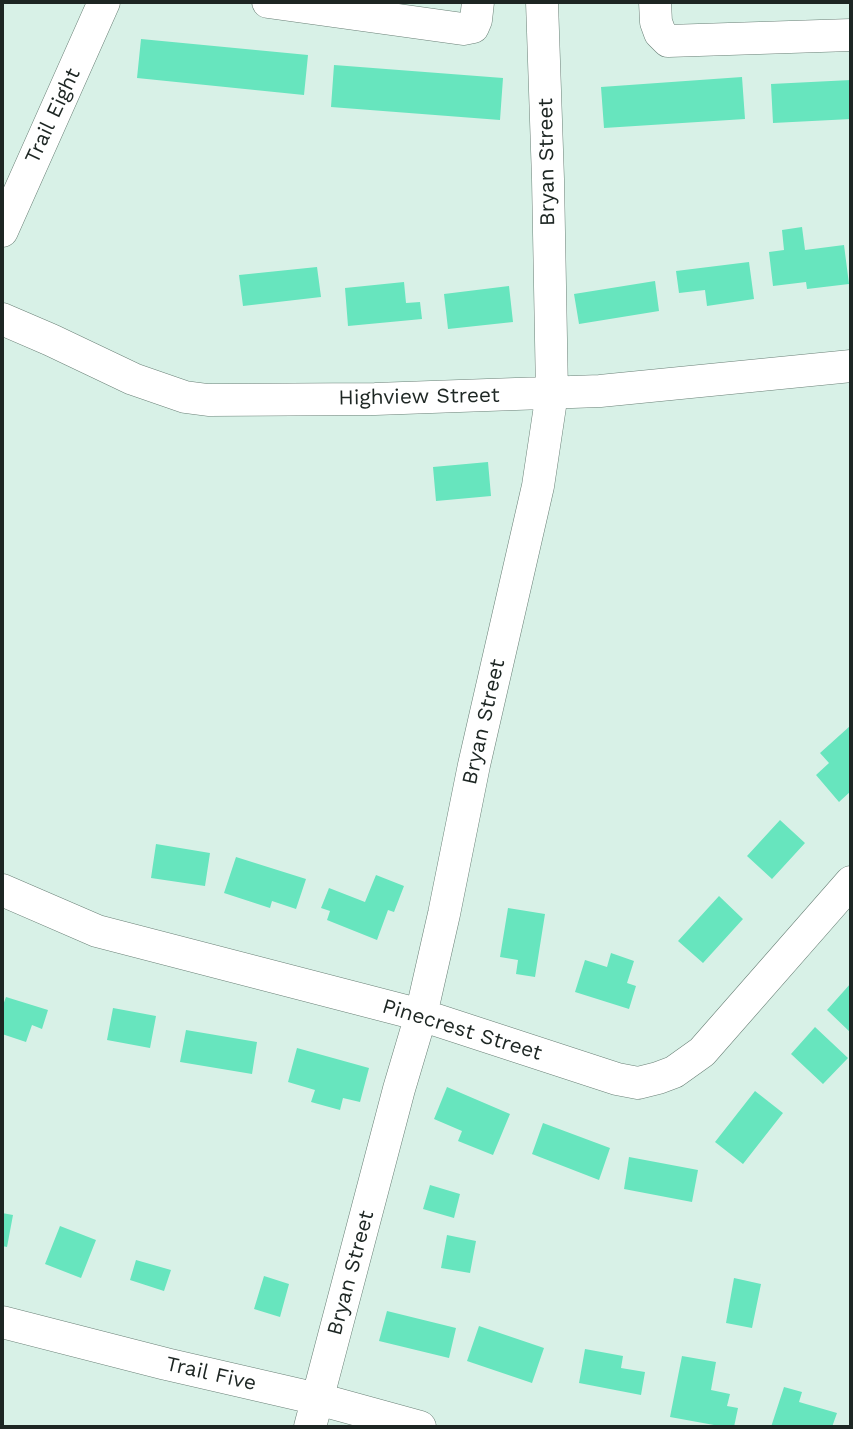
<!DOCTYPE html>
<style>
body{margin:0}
#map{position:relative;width:853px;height:1429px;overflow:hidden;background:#d8f1e7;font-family:"Work Sans",sans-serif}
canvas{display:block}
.frame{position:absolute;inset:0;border:4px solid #1d2623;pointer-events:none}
</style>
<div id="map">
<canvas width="853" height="1429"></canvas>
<div class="frame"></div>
</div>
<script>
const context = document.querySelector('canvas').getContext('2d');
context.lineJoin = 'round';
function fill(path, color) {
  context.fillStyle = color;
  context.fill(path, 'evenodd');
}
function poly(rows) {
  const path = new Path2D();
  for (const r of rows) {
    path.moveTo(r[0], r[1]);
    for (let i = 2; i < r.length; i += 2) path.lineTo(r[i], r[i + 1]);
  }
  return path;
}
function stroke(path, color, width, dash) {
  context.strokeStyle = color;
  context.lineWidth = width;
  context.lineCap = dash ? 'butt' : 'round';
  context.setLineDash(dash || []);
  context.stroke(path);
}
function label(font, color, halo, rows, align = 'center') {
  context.font = font + ' "Work Sans",sans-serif';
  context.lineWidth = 7;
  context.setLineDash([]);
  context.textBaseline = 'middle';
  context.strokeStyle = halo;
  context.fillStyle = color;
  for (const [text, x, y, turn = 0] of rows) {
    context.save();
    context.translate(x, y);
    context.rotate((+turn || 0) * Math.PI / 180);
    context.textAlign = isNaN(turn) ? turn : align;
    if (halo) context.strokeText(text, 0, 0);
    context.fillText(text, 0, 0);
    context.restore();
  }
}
fill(poly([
 [141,39,308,55,304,95,137,78],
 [334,65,503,78,500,120,331,107],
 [742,77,745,119,604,128,601,87],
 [851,80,851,119,773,123,771,84],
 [802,227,805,250,844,245,849,284,807,289,806,282,773,286,769,252,784,250,782,230],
 [749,262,754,299,707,306,705,290,679,293,676,271],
 [317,267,321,297,243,306,239,275],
 [655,281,659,311,579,324,574,294],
 [404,282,406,303,420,302,422,319,348,326,345,288],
 [509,286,513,322,448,329,444,294],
 [488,462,491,496,436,501,433,467],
 [850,726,851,791,839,802,816,775,829,763,820,753],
 [780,820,805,843,772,879,747,856],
 [156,844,210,853,205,886,151,878],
 [236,857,306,879,296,909,272,901,270,908,224,893],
 [376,875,404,886,394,912,388,910,377,940,327,920,330,911,321,908,329,888,365,902],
 [719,896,743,919,703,963,678,941],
 [508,908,545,914,535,977,516,974,518,960,500,957],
 [611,953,634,961,627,983,636,986,629,1009,575,992,585,960,607,967],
 [851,983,851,1033,827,1010],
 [6,997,48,1010,42,1029,32,1025,26,1042,2,1034,2,1008],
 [113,1008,156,1016,150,1048,107,1040],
 [815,1027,848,1058,823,1084,791,1054],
 [186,1030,257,1042,252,1074,180,1062],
 [297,1048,369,1068,360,1102,343,1098,340,1110,311,1102,315,1090,288,1082],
 [447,1087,510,1114,493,1155,458,1141,462,1131,434,1119],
 [755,1091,783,1113,743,1164,715,1142],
 [543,1123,610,1148,599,1180,532,1154],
 [629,1157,698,1170,692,1202,624,1189],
 [430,1185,460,1194,454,1218,423,1209],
 [2,1213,13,1215,7,1247,2,1246],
 [60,1226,96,1240,81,1278,45,1264],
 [447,1235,476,1241,470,1273,441,1268],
 [136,1260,171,1270,164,1291,130,1280],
 [264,1276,289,1284,280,1317,254,1309],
 [734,1278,761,1284,752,1328,726,1323],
 [387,1311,456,1328,449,1358,379,1341],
 [479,1326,544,1348,532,1383,467,1361],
 [585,1349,623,1356,621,1368,645,1372,641,1395,579,1383],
 [682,1356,716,1362,711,1390,730,1394,727,1406,738,1408,734,1427,725,1427,670,1417],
 [784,1387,802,1392,799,1402,837,1413,832,1427,771,1427]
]), '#67e5be');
const minor = poly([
 [268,2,463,29,473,27,476,20,478,2],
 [655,2,656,22,660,33,668,41,851,35],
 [2,231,104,2],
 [2,319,51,340,133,379,185,397,208,400,375,399,600,391,851,366],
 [2,890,97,931,421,1015,617,1079,638,1083,658,1078,674,1072,702,1052,851,882],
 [2,1322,166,1364,318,1399,420,1427],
 [310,1427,399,1089,421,1015,444,914,474,765,538,486,552,393,548,179,542,2]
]);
stroke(minor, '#6a8077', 33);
stroke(minor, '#fff', 32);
label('21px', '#1d2623', '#fff', [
 ["Trail Eight",53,116,-65],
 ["Bryan Street",547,162,-91],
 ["Highview Street",419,397,-1],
 ["Bryan Street",484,722,-77],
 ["Pinecrest Street",462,1030,17],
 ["Bryan Street",351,1273,-75],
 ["Trail Five",211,1374,13]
]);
</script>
